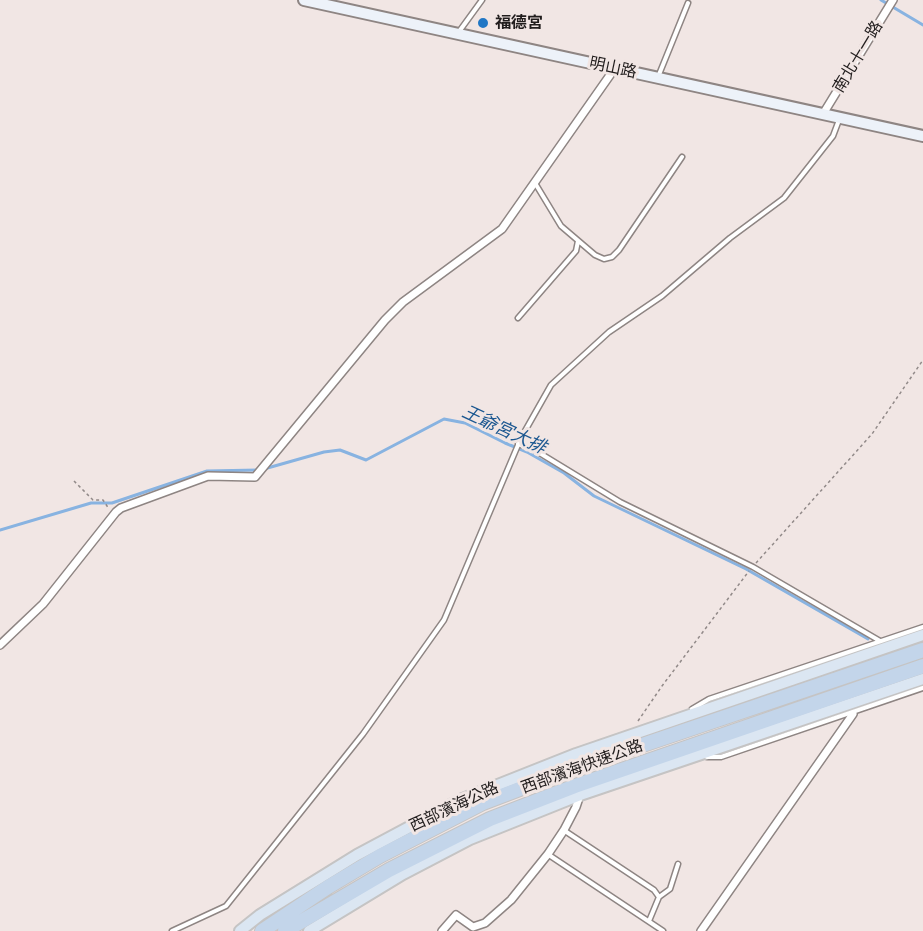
<!DOCTYPE html>
<meta charset="utf-8">
<style>
body{margin:0}
canvas{display:block;background:#f1e6e4}
</style>
<canvas width="923" height="931"></canvas>
<script>
const context = document.querySelector('canvas').getContext('2d');
context.lineJoin = 'round';
function poly(rows) {
  const path = new Path2D();
  for (const r of rows) {
    path.moveTo(r[0], r[1]);
    for (let i = 2; i < r.length; i += 2) path.lineTo(r[i], r[i + 1]);
  }
  return path;
}
function stroke(path, color, width, dash) {
  context.strokeStyle = color;
  context.lineWidth = width;
  context.lineCap = dash ? 'butt' : 'round';
  context.setLineDash(dash || []);
  context.stroke(path);
}
function label(font, color, halo, rows, align = 'center') {
  context.font = font + ' "Work Sans","Noto Sans TC",sans-serif';
  context.lineWidth = 6;
  context.setLineDash([]);
  context.textBaseline = 'middle';
  context.strokeStyle = halo;
  context.fillStyle = color;
  for (const [text, x, y, turn = 0] of rows) {
    context.save();
    context.translate(x, y);
    context.rotate((+turn || 0) * Math.PI / 180);
    context.textAlign = isNaN(turn) ? turn : align;
    if (halo) context.strokeText(text, 0, 0);
    context.fillText(text, 0, 0);
    context.restore();
  }
}
stroke(poly([
 [881,0,923,25],
 [264,469,324,452,340,450,366,460,444,419,465,423,505,443,527,452,564,473,594,496,746,569,868,639],
 [0,530,91,503,112,503,207,471,258,470]
]), '#88b3e1', 3);
const lane = poly([
 [458,33,482,0],
 [658,77,688,3],
 [535,183,561,226,595,255,604,259,612,257,619,250,682,157],
 [518,318,576,251,578,241],
 [518,444,533,449,620,502,753,567,880,641],
 [692,709,709,699,923,627],
 [707,757,721,757,923,688],
 [565,831,654,890,659,897,670,889,678,864],
 [549,855,663,931],
 [649,921,659,897],
 [172,931,226,906,363,734,444,620,521,438,551,385,609,332,662,296,730,238,784,198,833,136,839,120]
]);
const street = poly([
 [823,114,893,0],
 [0,645,43,604,116,512,121,508,208,476,255,477,385,320,403,302,502,229,615,68],
 [442,931,456,915,473,927,485,923,511,900,548,854,564,830,576,807,580,795],
 [701,931,853,714]
]);
const secondary = poly([
 [304,0,923,136]
]);
const primary = poly([
 [240,931,260,915,357,855,460,800,576,754,923,635],
 [309,931,403,874,470,839,580,795,923,679]
]);
const highway = poly([
 [262,931,328,887,380,856,483,803,575,768,923,650],
 [285,931,389,870,490,819,575,786,923,666]
]);
stroke(lane, '#8e8583', 7);
stroke(street, '#8e8583', 10);
stroke(secondary, '#8e8583', 14);
stroke(primary, '#c5c4c4', 14);
stroke(highway, '#c5c4c4', 16);
stroke(poly([
 [74,481,93,500,103,500,109,509],
 [756,563,872,434,923,360],
 [638,721,662,686,749,571]
]), '#928a89', 1.5, [3, 3]);
stroke(lane, '#fff', 4);
stroke(street, '#fff', 7);
stroke(secondary, '#edf2f9', 10);
stroke(primary, '#dbe6f2', 10);
stroke(highway, '#c3d5ea', 14);
for (const [x, y, r, color] of [
 [483,23,6,"#2177c5"]
]) {
  const dot = new Path2D();
  dot.arc(x, y, r, 0, 2 * Math.PI);
  context.fillStyle = color;
  context.fill(dot);
  stroke(dot, '#f1e6e4', 2);
}
label('bold 16px', '#211d1d', '#f1e6e4', [
 ["福德宮",495,23]
], 'left');
label('16px', '#211d1d', '#f1e6e4', [
 ["南北十一路",858,57,-59],
 ["明山路",613,68,12],
 ["西部濱海快速公路",582,767,-20],
 ["西部濱海公路",454,807,-25]
]);
label('italic 18px', '#1b5790', '#f1e6e4', [
 ["王爺宮大排",504,430,25]
]);
</script>
